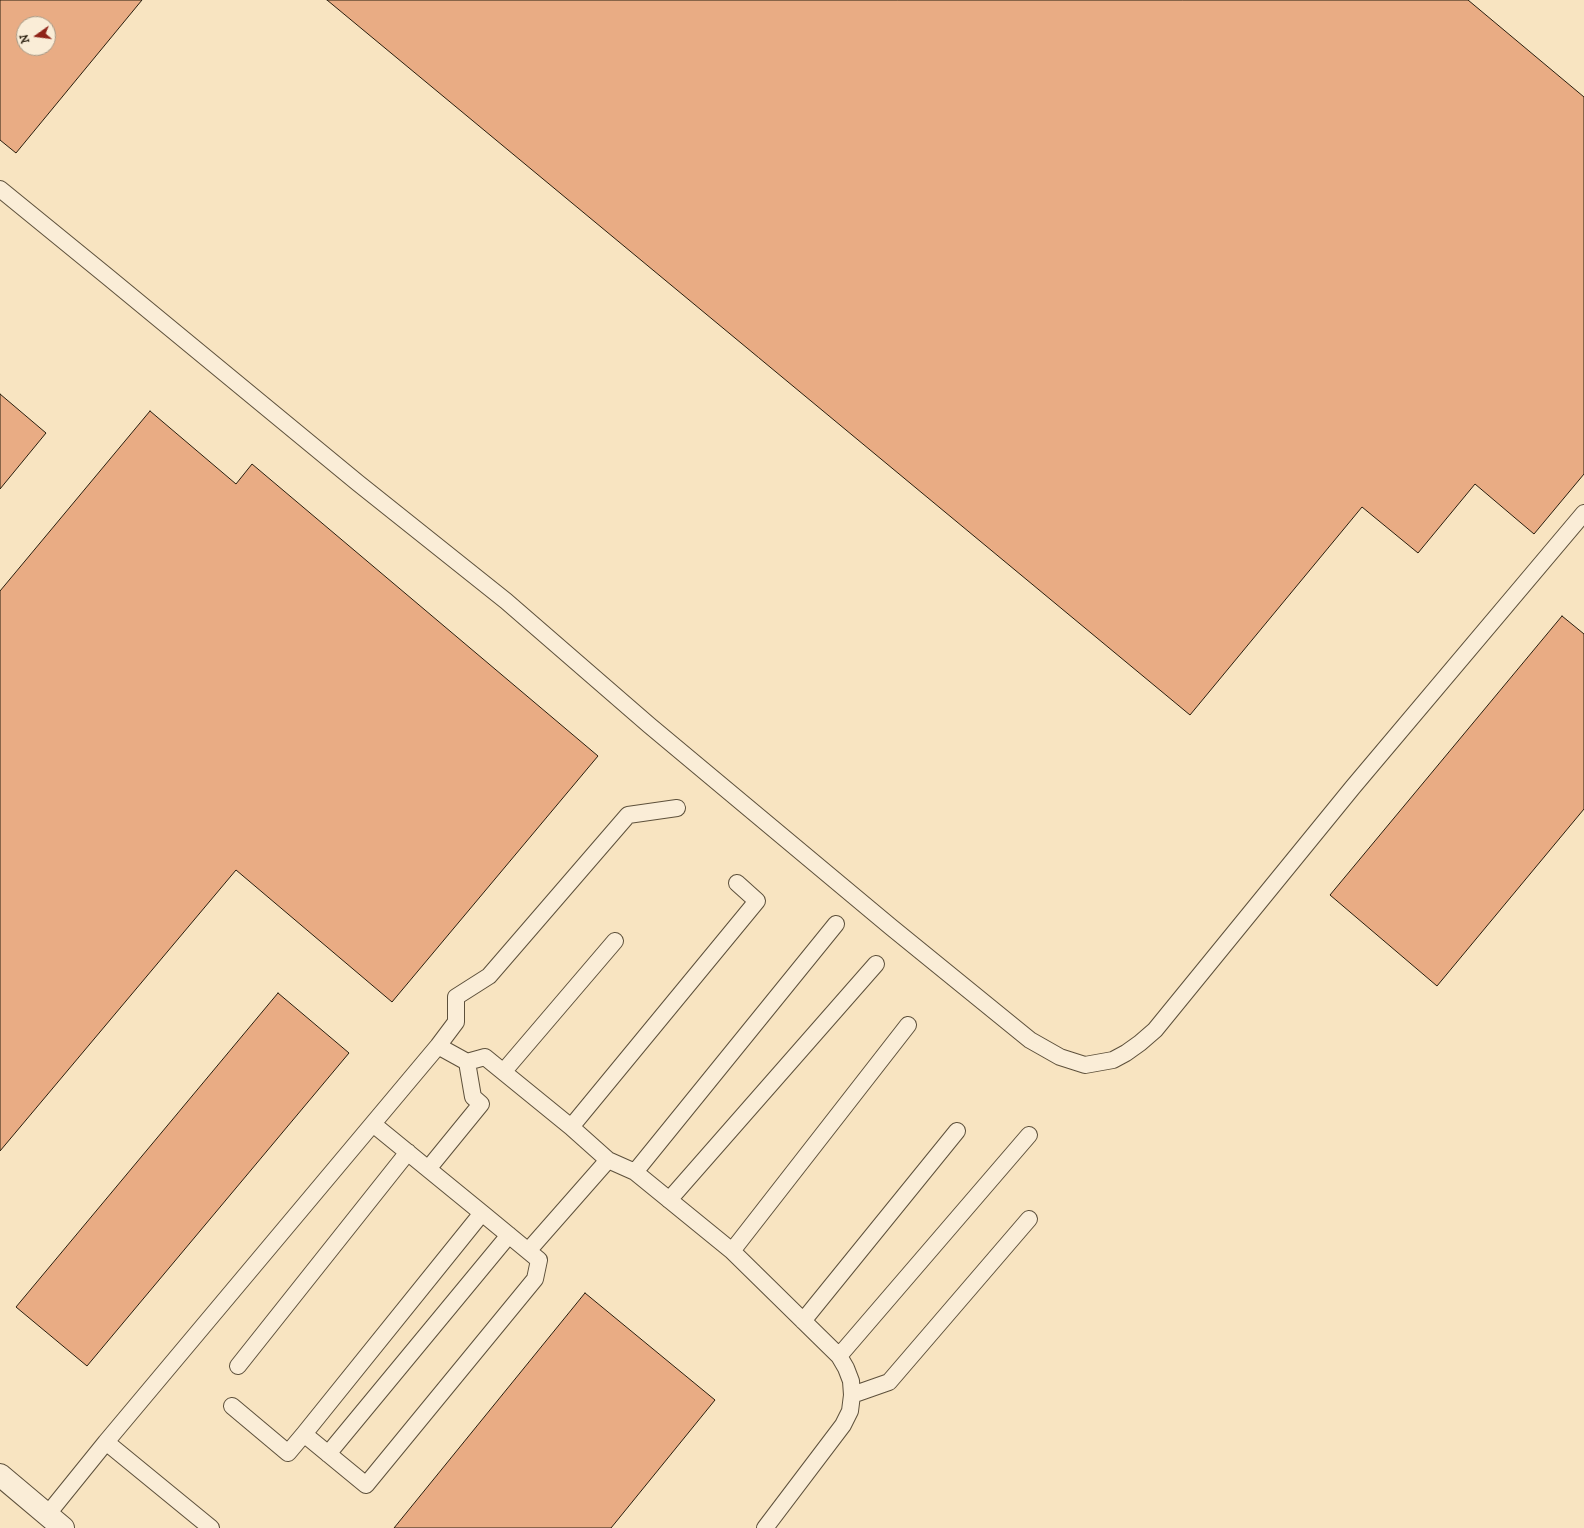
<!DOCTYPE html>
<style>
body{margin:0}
#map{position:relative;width:1584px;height:1528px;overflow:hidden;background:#f8e4c1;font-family:"IM FELL DW Pica",serif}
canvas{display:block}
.north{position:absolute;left:16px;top:16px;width:40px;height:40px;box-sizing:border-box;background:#faedd7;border:1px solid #a69a87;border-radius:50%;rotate:256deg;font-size:11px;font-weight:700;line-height:16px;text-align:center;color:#291e0e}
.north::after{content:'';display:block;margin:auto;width:14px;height:18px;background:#8f2418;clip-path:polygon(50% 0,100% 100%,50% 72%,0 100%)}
</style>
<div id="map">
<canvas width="1584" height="1528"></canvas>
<div class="north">N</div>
</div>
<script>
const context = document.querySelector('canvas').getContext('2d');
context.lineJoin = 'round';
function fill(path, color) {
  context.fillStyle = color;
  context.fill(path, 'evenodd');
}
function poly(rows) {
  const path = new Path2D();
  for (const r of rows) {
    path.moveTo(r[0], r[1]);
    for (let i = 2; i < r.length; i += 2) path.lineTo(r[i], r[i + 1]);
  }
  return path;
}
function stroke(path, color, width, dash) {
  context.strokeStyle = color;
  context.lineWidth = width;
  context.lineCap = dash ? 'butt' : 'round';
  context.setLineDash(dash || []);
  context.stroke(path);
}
const building = poly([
 [0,0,142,0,16,153,0,140,0,0],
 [24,24,48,24,48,48,24,48,24,24],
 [327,0,1468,0,1584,97,1584,474,1534,534,1475,484,1418,553,1362,507,1190,715,327,0],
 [0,394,46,433,0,489,0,394],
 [150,411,236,484,252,464,598,756,392,1002,236,870,0,1151,0,591,150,411],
 [1562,616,1584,634,1584,809,1437,986,1330,895,1562,616],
 [278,993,349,1053,87,1366,16,1307,278,993],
 [585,1293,715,1400,611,1528,394,1528,585,1293]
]);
fill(building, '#e9ac84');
stroke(building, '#291e0e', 1);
const service = poly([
 [0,189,108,277,358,483,506,601,649,725,891,927,1030,1040,1060,1057,1085,1065,1113,1060,1126,1053,1140,1043,1155,1030,1353,787,1584,513],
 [438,1046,467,1062,485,1057,571,1127,608,1160,635,1172,732,1251,839,1356,846,1368,851,1381,852,1395,850,1411,843,1425,765,1528],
 [504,1071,615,941],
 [571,1127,757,901,737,883],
 [428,1169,481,1104,473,1097,467,1062],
 [635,1172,836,924],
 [669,1200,876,964],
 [528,1251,608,1160],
 [732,1251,908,1025],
 [803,1321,957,1131],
 [839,1356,1029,1135],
 [238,1366,408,1152],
 [852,1395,889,1382,1029,1219],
 [232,1406,288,1453,304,1434,482,1213,373,1124],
 [304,1434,366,1485,535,1279,539,1260,482,1213],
 [328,1454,509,1235],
 [47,1515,106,1442],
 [211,1528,106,1442,438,1046,456,1022,456,997,489,976,628,815,677,808]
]);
const minor = poly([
 [0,1475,63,1528]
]);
stroke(service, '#5d503b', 18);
stroke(minor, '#5d503b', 24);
stroke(service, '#faedd7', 16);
stroke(minor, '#faedd7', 22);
</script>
